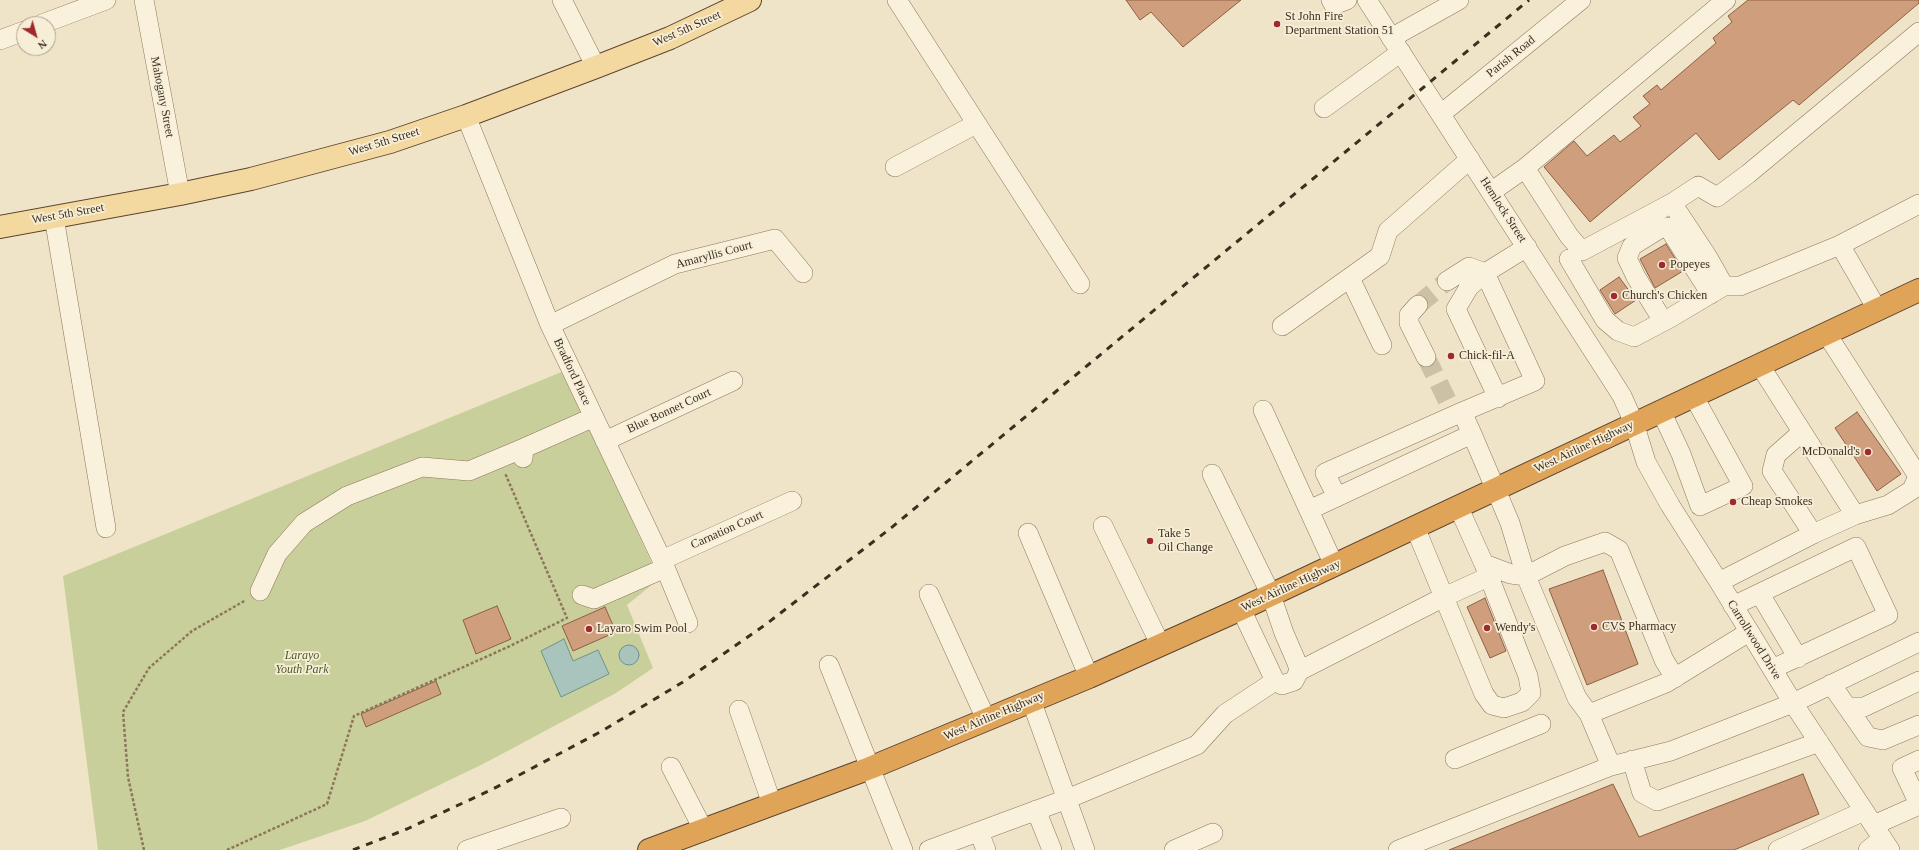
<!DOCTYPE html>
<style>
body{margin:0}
#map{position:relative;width:1919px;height:850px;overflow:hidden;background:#f0e4c8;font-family:"Times New Roman",serif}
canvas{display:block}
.north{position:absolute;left:16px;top:16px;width:40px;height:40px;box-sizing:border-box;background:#f7eed8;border:1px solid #ada18e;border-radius:50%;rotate:143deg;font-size:11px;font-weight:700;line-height:16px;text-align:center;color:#3d2e20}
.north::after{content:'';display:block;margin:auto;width:14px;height:18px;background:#9e2a2b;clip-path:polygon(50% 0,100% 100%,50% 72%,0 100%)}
</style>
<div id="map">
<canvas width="1919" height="850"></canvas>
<div class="north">N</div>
</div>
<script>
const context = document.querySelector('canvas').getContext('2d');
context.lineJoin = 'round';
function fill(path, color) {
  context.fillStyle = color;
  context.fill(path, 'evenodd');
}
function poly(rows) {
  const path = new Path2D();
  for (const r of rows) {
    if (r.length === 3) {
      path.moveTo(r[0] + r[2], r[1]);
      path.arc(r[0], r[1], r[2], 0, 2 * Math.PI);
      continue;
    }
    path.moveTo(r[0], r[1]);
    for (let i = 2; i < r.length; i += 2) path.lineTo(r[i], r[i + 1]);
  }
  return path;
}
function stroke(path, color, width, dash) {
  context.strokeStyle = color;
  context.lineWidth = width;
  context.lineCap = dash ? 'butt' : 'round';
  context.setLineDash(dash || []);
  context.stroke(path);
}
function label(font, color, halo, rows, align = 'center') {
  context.font = font + ' "Times New Roman",serif';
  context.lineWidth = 3.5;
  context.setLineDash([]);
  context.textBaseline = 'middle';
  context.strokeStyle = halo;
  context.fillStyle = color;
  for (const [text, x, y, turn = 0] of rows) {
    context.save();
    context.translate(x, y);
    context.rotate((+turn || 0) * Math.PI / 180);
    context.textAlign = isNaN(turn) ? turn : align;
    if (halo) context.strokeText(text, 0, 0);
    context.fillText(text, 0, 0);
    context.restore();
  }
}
fill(poly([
 [564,371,659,579,627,605,653,668,616,693,485,763,365,821,280,850,98,850,63,576]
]), '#c9cf9b');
const water = poly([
 [564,639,573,661,598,650,609,674,561,697,541,651,564,639],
 [629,655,10]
]);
fill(water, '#a9c4bc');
stroke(water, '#6f938a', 1);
const building = poly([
 [1126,0,1241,0,1183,47,1151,12,1140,20,1126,0],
 [1748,0,1919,0,1919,3,1799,105,1793,100,1719,160,1696,133,1590,222,1544,167,1574,141,1587,156,1614,135,1620,142,1641,126,1633,117,1650,104,1643,96,1657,85,1661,90,1716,43,1713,38,1732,22,1728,16,1748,0],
 [1666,244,1683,271,1655,288,1640,259,1666,244],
 [1619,277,1636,300,1615,314,1600,290,1619,277],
 [1857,412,1901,474,1877,491,1835,428,1857,412],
 [1603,570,1638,664,1587,685,1549,589,1603,570],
 [1485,598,1506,651,1490,658,1467,607,1485,598],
 [497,606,511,639,476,654,463,620,497,606],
 [605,607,616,632,573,651,562,626,605,607],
 [436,681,441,694,366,727,361,714,436,681],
 [1803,774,1819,814,1734,850,1449,850,1613,784,1639,837,1803,774]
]);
fill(building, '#cf9f7d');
stroke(building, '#8d5f41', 1);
stroke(poly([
 [1418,305,1447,281],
 [1426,357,1448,402]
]), '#ccc0a6', 19, [19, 10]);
const minor = poly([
 [144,0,180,194],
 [562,0,596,67],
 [897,0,1080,284],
 [1331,0,1334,5,1347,0],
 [1367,0,1608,374,1622,396,1634,423,1646,462,1670,505,1719,582,1793,703,1890,850],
 [42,24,106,0],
 [1391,38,1459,0],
 [0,40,24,31],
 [1324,108,1401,52],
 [1441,114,1581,0],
 [466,116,550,325,662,560,688,623],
 [895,167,976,124],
 [1525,168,1569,236,1582,251,1672,203,1707,256,1724,286,1740,286,1840,245,1919,204],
 [1491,192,1525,168,1726,0],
 [1672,203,1698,186,1717,197,1748,174,1919,32],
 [54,217,106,528],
 [1840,245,1877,309],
 [1569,259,1605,320,1618,331,1634,337,1670,318,1724,286],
 [1350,278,1382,345],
 [1447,281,1469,267,1485,273,1535,381,1462,412,1472,434],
 [1418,305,1409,315,1409,323,1426,357],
 [1663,321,1636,277,1627,258,1632,246,1661,228,1668,227,1711,294],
 [550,325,675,264,775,239,803,273],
 [1282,326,1380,256,1388,231,1470,159],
 [1759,364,1855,515],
 [1498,398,1456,309,1469,287,1485,273,1527,247],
 [1263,410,1334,565],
 [1661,411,1681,454,1700,506,1743,486,1693,395],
 [1802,432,1776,455,1772,471,1813,534],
 [605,441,733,381],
 [523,458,524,448,594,417],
 [1212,474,1271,595,1284,633,1297,663,1299,671,1294,681,1282,685,1275,681,1241,609],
 [1337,497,1325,473,1462,412],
 [1309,510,1472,434,1510,523,1526,576],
 [1103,526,1160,644],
 [1415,527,1484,694,1492,705,1504,708,1522,702,1531,693,1528,676,1484,564,1458,506],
 [1028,533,1089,677],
 [662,560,792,501],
 [1484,564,1511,574,1526,576],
 [1719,582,1813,534,1855,515,1888,505,1912,490,1918,476,1826,333],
 [260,591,277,554,304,523,347,496,422,467,469,471,524,448],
 [929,594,986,719],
 [1760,594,1798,658],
 [582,595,594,599,665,568],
 [1733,606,1856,547,1888,615,1772,669],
 [829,665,903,850],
 [1299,671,1444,597,1488,577],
 [1831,684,1847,707,1864,707,1919,681],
 [1031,700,1085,850],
 [1847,707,1868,737,1883,740,1919,725],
 [739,710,772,804],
 [1589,714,1666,683,1749,632],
 [1455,759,1541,724],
 [1632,760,1642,793,1657,801,1819,742],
 [1919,760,1902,768,1919,804],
 [1611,766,1589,714,1577,698,1526,576,1565,556,1605,542,1619,550,1664,660,1675,678],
 [671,767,704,831],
 [1036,810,1052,850],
 [1874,825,1919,805],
 [979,832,986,850],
 [467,850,561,818],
 [929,850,1067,799,1197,745,1225,714,1275,681],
 [1174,850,1213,833],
 [1398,850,1611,766,1671,751,1793,703,1919,642],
 [1778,850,1864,811],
 [1868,850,1882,839]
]);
const major = poly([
 [0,227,180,194,251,179,390,142,466,116,596,67,670,38,750,0]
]);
const highway = poly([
 [649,850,870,768,1089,677,1241,609,1919,290]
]);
stroke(minor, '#8d765c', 20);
stroke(major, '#5b4430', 24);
stroke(highway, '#5b4430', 24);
stroke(poly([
 [144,850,128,777,123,712,149,668,192,631,246,600],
 [227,850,327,804,354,716,508,647,567,618,505,473]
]), '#8d765c', 2.5, [3, 2]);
stroke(minor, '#faf1dc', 19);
stroke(major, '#f3d9a0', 22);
stroke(highway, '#e0a458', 22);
stroke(poly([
 [353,850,407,829,493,789,602,731,683,682,765,625,891,528,1529,0]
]), '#3d2e20', 3, [7, 7]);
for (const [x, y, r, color] of [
 [1277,24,4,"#9e2a2b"],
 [1662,265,4,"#9e2a2b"],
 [1614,296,4,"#9e2a2b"],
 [1451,356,4,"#9e2a2b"],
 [1868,452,4,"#9e2a2b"],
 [1733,502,4,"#9e2a2b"],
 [1150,541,4,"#9e2a2b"],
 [1594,627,4,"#9e2a2b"],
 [1487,628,4,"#9e2a2b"],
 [589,629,4,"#9e2a2b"]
]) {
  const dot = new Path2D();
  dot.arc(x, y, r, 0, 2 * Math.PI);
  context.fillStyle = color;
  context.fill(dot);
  stroke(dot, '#f7eed8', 1.5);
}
label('12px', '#3d2e20', '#f7eed8', [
 ["St John Fire",1285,17],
 ["Department Station 51",1285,31],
 ["Popeyes",1670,265],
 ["Church's Chicken",1622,296],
 ["Chick-fil-A",1459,356],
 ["McDonald's",1860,452,"right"],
 ["Cheap Smokes",1741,502],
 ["Take 5",1158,534],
 ["Oil Change",1158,548],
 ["CVS Pharmacy",1602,627],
 ["Wendy's",1495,628],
 ["Layaro Swim Pool",597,629]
], 'left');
label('12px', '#3d2e20', '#f7eed8', [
 ["West 5th Street",687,29,-24],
 ["Parish Road",1511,57,-39],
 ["Mahogany Street",162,97,79],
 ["West 5th Street",384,142,-17],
 ["Hemlock Street",1503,210,57],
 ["West 5th Street",68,214,-10],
 ["Amaryllis Court",714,255,-15],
 ["Bradford Place",572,372,65],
 ["Blue Bonnet Court",669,411,-25],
 ["West Airline Highway",1584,447,-25],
 ["Carnation Court",727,530,-24],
 ["West Airline Highway",1291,586,-25],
 ["Carrollwood Drive",1754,640,58],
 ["West Airline Highway",994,716,-23]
]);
label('italic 12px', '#4d5a26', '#f7eed8', [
 ["Larayo",302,656],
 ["Youth Park",302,670]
]);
</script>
